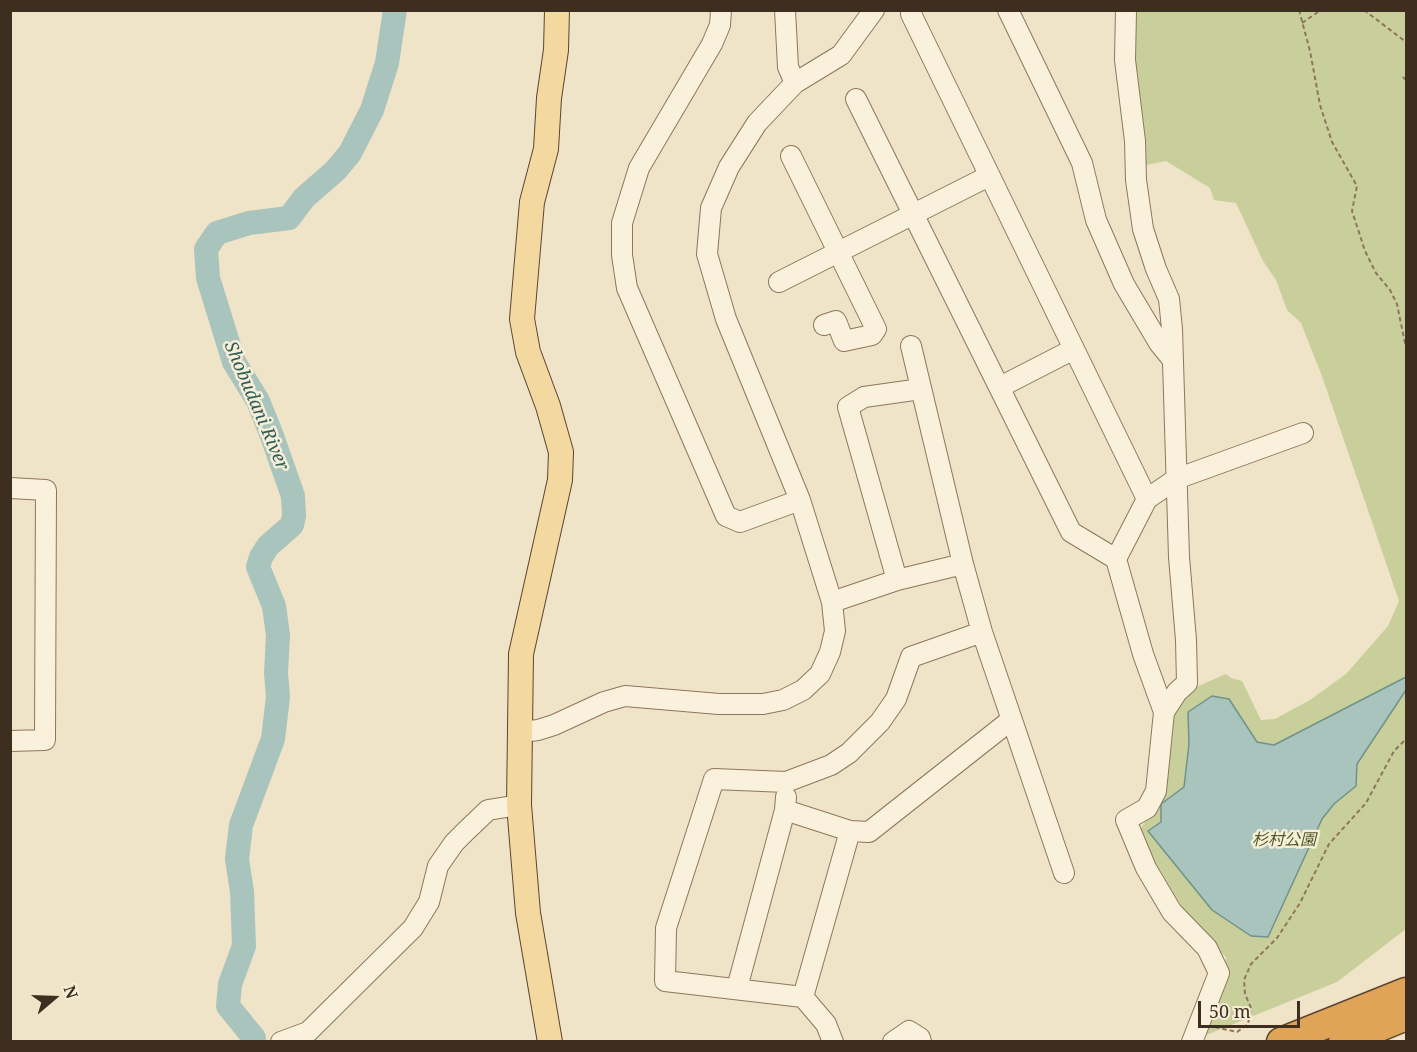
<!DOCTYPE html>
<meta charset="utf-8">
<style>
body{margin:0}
#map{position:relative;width:1417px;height:1052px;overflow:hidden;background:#f0e4c8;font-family:"Noto Serif",serif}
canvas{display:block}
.frame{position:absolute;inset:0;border:12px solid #3d2e20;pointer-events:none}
.north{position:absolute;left:24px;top:968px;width:60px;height:60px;-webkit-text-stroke:4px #f7eed8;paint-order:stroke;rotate:71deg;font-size:16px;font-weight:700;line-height:24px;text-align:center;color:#3d2e20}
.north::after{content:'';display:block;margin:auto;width:21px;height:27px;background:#3d2e20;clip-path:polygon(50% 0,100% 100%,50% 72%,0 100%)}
.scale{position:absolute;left:1198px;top:1001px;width:102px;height:27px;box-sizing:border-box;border:3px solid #3d2e20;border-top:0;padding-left:8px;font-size:18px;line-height:21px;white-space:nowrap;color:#3d2e20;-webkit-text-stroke:4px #f7eed8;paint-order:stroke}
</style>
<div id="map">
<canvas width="1417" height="1052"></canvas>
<div class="frame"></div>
<div class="north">N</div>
<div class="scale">50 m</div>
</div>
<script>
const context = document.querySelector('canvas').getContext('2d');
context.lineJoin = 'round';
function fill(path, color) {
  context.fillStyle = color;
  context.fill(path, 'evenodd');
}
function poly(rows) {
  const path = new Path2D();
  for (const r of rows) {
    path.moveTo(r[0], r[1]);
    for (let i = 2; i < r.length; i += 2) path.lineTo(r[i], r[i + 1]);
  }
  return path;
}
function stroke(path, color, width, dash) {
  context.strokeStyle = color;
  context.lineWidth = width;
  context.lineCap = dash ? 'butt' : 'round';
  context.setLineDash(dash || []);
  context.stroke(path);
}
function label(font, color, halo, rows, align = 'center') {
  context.font = font + ' "Noto Serif","Noto Sans JP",serif';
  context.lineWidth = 5;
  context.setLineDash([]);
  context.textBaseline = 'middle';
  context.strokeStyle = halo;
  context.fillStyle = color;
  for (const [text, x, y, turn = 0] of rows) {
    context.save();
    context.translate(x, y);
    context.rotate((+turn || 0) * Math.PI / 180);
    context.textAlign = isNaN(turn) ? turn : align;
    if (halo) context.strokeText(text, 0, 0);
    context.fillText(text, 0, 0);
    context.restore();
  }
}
fill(poly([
 [1132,11,1406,11,1406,929,1337,982,1199,1038,1224,985,1226,957,1194,927,1138,833,1162,795,1168,732,1174,716,1189,690,1226,674,1231,678,1242,681,1261,720,1275,719,1310,700,1346,674,1388,626,1399,601,1323,379,1301,323,1287,310,1276,280,1263,261,1236,203,1214,200,1210,188,1166,161,1141,166]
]), '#c9cf9b');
const water = poly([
 [1406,677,1406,690,1357,764,1356,786,1334,804,1322,819,1268,937,1251,936,1212,910,1148,831,1161,822,1161,804,1184,787,1189,744,1188,712,1212,696,1229,699,1257,742,1274,745,1406,677]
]);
fill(water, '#a9c4bc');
stroke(water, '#6f938a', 1.5);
stroke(poly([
 [254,1042,254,1038,228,1006,230,984,244,946,242,892,237,859,241,825,273,739,278,697,276,673,278,635,274,606,258,567,261,557,268,546,292,525,294,516,293,496,272,436,258,401,234,362,208,278,206,249,217,233,249,223,289,218,304,198,336,170,350,153,372,110,387,63,395,10]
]), '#a9c4bc', 24);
const minor = poly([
 [721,10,720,25,712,44,639,168,622,223,622,255,627,288,726,516,740,522,800,500],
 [785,10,788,67,795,83],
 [912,10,911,14,1147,499],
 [1008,10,1082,163,1096,220,1124,284,1159,343,1172,359],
 [1126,10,1125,60,1135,141,1136,180,1143,229,1156,269,1169,299,1172,329,1179,557,1186,640,1187,683,1177,692,1164,712],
 [856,99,1071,532,1116,559,1143,654,1164,712,1156,791,1147,808,1126,820,1146,868,1172,912,1207,948,1219,973,1192,1042],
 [791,156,876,329,872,335,844,341,836,321,824,325],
 [779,282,989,176],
 [911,346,963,564,982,632,1064,873],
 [1000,387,1074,349],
 [10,488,46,490,45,740,10,741],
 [1116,559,1147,499,1176,479,1303,433],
 [897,580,848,407,864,397,921,389],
 [832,602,897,580,963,564],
 [521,732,538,730,554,725,604,702,625,696,719,704,763,704,783,700,803,690,820,674,830,652,835,631,832,602,800,500,726,319,707,254,711,208,729,167,757,123,795,83,841,55,874,10],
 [785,810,850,831,869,832,1011,720],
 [737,988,785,810,786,797],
 [803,997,850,831],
 [281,1042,308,1032,413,928,429,902,438,866,454,843,466,831,488,810,519,805],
 [833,1042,826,1024,803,997,665,981,666,928,714,779,786,782,831,765,849,753,880,722,896,699,911,657,982,632],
 [893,1042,909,1031,920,1038,921,1042]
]);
const major = poly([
 [550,1042,528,913,519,805,521,654,560,480,561,452,548,406,528,352,522,319,532,202,546,149,549,98,556,50,557,10]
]);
const highway = poly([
 [1281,1042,1406,992],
 [1343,1042,1406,1016]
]);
stroke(minor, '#8d765c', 22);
stroke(major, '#5b4430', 26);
stroke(highway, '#5b4430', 31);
stroke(poly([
 [1299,10,1310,51,1320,105,1332,142,1357,186,1352,211,1365,251,1376,273,1390,290,1397,304,1406,348],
 [1364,10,1406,42],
 [1302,23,1321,10],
 [1403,77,1406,80],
 [1215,1027,1237,1032,1248,1024,1251,1008,1245,994,1244,980,1251,964,1277,938,1300,903,1329,844,1366,803,1394,751,1406,739]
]), '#8d765c', 2, [4.5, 3]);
stroke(minor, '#faf1dc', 20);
stroke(major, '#f3d9a0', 24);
stroke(highway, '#e0a458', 28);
label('italic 16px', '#4d5a26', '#f7eed8', [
 ["杉村公園",1284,840]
]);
label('italic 18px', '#2f5d5a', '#f7eed8', [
 ["Shobudani River",256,406,67]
]);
</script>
